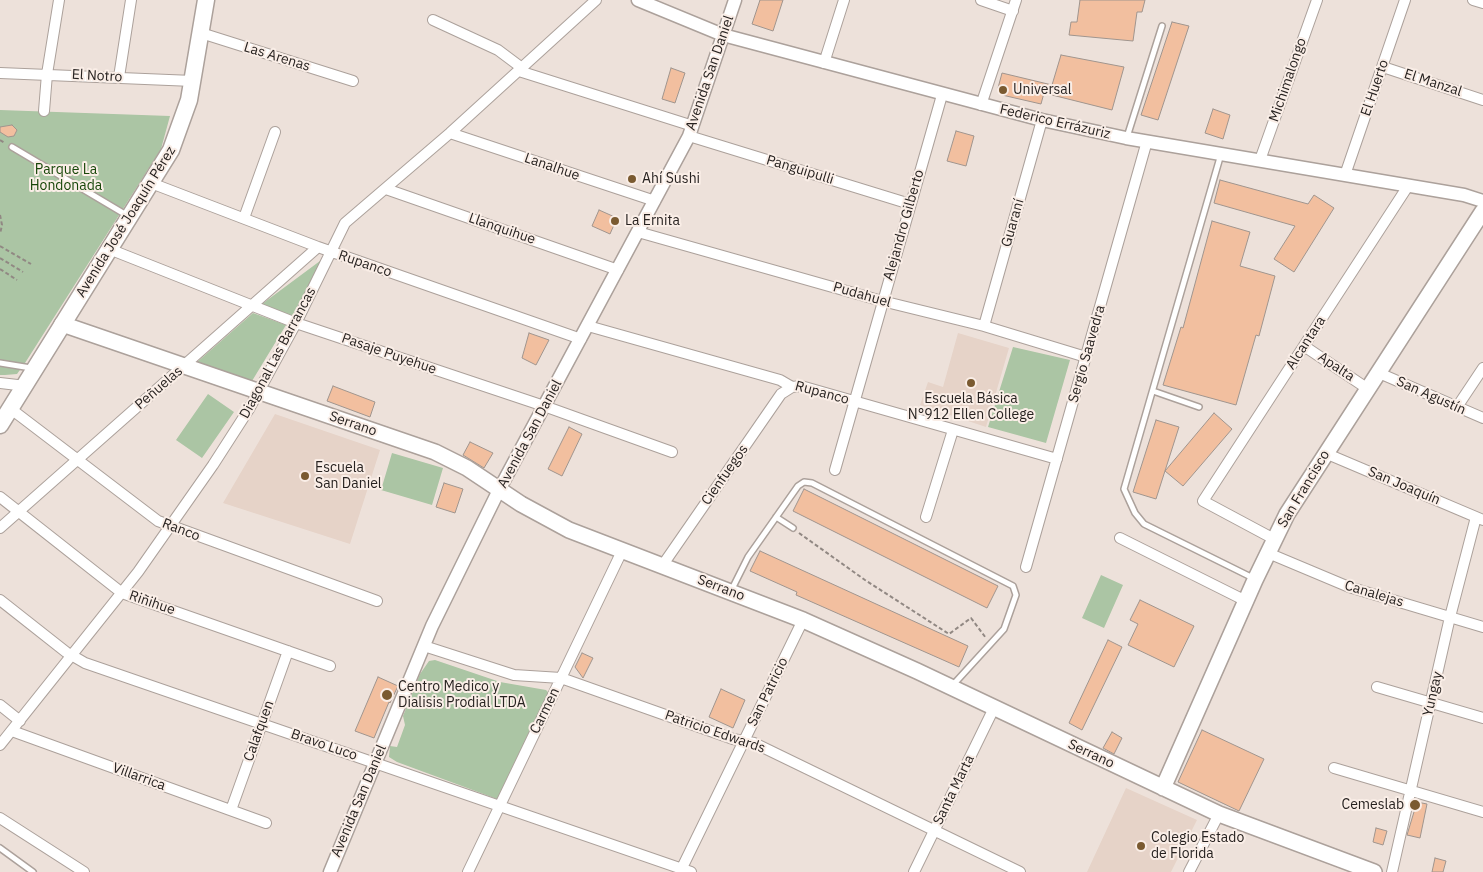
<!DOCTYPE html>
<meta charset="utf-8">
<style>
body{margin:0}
canvas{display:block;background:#ede1da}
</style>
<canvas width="1483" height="872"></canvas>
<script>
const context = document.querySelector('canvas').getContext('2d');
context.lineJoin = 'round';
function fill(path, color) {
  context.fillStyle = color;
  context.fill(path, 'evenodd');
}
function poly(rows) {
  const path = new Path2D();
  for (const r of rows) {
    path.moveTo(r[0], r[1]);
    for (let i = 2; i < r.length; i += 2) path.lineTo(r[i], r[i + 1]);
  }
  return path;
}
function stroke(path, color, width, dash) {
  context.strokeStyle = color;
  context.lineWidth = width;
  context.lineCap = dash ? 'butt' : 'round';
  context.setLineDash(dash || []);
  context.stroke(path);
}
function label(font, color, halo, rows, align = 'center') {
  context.font = font + ' "IBM Plex Sans",sans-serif';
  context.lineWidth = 4;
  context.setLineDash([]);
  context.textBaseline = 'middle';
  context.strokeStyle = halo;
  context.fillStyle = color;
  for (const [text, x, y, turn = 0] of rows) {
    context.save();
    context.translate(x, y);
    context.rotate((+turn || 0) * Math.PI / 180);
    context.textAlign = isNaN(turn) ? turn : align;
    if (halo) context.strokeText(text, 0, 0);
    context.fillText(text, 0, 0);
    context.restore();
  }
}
fill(poly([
 [958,333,1009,348,986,427,920,405,928,382,943,387],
 [275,414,380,450,350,544,223,503],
 [1126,788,1197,820,1171,872,1087,872]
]), '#e6d3c8');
fill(poly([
 [0,110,170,116,161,149,25,363,17,374,5,375,0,375],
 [324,258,292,316,262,304],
 [253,313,286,325,252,381,196,363],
 [1013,347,1070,360,1046,443,988,427],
 [208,394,234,412,202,458,176,440],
 [392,453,443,468,432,505,381,490],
 [1101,575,1123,585,1104,628,1082,618],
 [435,660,500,682,546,690,549,693,497,799,397,762,389,757,390,746,397,747,405,725,403,716,420,674,429,661]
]), '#abc5a4');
const building = poly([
 [760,0,783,0,773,31,752,24,760,0],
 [1080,0,1145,0,1142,12,1137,12,1133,41,1069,35,1071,22,1077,22,1080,0],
 [1172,22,1189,26,1158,120,1141,115,1172,22],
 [1061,55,1124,67,1112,110,1044,93,1041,104,1002,95,998,88,1002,73,1052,85,1061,55],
 [671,68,685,73,675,103,662,99,671,68],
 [1213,109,1230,115,1223,139,1205,133,1213,109],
 [12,125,17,130,14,136,8,137,0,132,0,127,12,125],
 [956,131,974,136,966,166,947,161,956,131],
 [1220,180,1308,204,1314,195,1334,208,1294,272,1274,259,1295,226,1214,203,1220,180],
 [599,210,617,218,610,234,592,226,599,210],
 [1212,221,1250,232,1240,266,1275,276,1259,336,1256,335,1236,405,1163,385,1181,327,1183,328,1212,221],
 [529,333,549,340,536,365,522,358,529,333],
 [333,386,375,402,370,417,327,401,333,386],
 [1214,413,1232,429,1183,486,1165,471,1214,413],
 [1156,420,1179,427,1156,499,1133,492,1156,420],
 [569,427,582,434,562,476,548,469,569,427],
 [470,442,493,453,484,468,463,455,470,442],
 [444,483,463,489,455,513,436,507,444,483],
 [804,489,998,586,987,608,793,511,804,489],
 [760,551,968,646,959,667,796,595,797,592,750,571,760,551],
 [1140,600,1194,626,1174,667,1128,645,1138,624,1130,620,1140,600],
 [1108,640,1122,647,1082,730,1069,723,1108,640],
 [582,653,593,658,583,678,575,667,582,653],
 [378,677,398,686,390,703,389,702,374,738,355,731,378,677],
 [721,689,745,700,733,728,709,717,721,689],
 [1202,730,1264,759,1239,811,1178,782,1202,730],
 [1112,732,1122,738,1114,754,1103,748,1112,732],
 [1417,802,1427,804,1420,838,1407,835,1417,802],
 [1376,828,1387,831,1383,845,1373,842,1376,828],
 [1435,858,1446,861,1443,872,1432,872,1435,858]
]);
fill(building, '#f2bf9f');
stroke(building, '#a0958e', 1);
const service = poly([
 [1127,137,1162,26],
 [12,147,128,216],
 [1221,154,1124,489,1135,513,1144,524,1253,578],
 [0,363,31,368],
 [1153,391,1199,407],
 [776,517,793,528],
 [731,591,748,557,798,486,804,482,812,483,1013,586,1016,595,1004,629,952,686],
 [0,848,33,872]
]);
const minor = poly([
 [981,0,1013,11],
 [1473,0,1483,3],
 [433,20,498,50,522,68],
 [201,33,353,81],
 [824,63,844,0],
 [1383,67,1483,100],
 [519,71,693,126],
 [0,73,193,81],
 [119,77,131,0],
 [981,105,1016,0],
 [44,111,47,74,59,0],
 [450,133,655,201],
 [689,136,910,204],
 [1260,160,1317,0],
 [1345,175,1405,0],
 [151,183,318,247,581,339],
 [386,189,618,270],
 [244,218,275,132],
 [638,232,882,301,984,326,1086,357],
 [109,249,296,323,544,406,672,452],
 [588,326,780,380,792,387],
 [984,326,1042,120],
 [1304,346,1368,389],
 [1379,373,1483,418],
 [0,383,26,386],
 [1457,407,1483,368],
 [11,409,158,521,377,601],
 [1325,453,1483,520],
 [835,470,942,95],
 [0,497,122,593,330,666],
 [926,517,953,430],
 [0,528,318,247],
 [1120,538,1246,601],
 [1274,539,1203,501,1408,186],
 [1268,553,1349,587,1483,627],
 [662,566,781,394,792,387,801,386,1057,459],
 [1026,567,1147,141],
 [0,600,66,652,85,663,691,872],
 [424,646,514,675,561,678,733,739,754,743,1020,872],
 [1377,687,1483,718],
 [0,705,20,721],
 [12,731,266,823],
 [0,745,138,572,213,465,249,409,296,323,345,223,450,133,596,0],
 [1334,768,1483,812],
 [231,810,288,651],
 [0,818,84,872],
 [468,872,622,551],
 [680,872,803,620],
 [914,872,994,708],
 [1189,872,1219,814],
 [1392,872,1450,617,1476,517]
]);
const tertiary = poly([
 [638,0,723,35,1042,120,1126,138,1464,195,1483,201],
 [330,872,432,626,499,490,689,136,735,0]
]);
const secondary = poly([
 [62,324,435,452,467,468,521,504,569,530,803,620,917,671,1219,814,1374,872],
 [1163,788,1255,580,1287,514,1483,211]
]);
const primary = poly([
 [0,425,171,150,189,100,206,0]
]);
stroke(service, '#aca19b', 8);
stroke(minor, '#aca19b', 12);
stroke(tertiary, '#aca19b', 15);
stroke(secondary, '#aca19b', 18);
stroke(primary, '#aca19b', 19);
stroke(poly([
 [0,140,5,143],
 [0,215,2,225,0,234],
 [0,246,31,264],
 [0,258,23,272],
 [0,269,17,280],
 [799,533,865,580,949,634,971,618,986,638]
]), '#918883', 2, [4, 2.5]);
stroke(service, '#fff', 5);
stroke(minor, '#fff', 10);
stroke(tertiary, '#fff', 12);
stroke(secondary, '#fff', 15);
stroke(primary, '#fff', 16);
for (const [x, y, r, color] of [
 [1003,90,5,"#7a5a30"],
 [632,179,5,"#7a5a30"],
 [615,221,5,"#7a5a30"],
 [971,383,5,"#7a5a30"],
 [305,476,5,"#7a5a30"],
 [387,695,6,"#7a5a30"],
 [1415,805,6,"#7a5a30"],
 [1141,846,5,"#7a5a30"]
]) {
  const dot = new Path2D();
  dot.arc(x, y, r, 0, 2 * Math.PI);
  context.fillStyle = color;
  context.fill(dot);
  stroke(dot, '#faeee7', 2);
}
label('14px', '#272220', '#faeee7', [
 ["Las Arenas",277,57,17],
 ["Avenida San Daniel",710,73,-71],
 ["El Notro",97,76,3],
 ["Michimalongo",1288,80,-71],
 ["El Manzal",1433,83,18],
 ["El Huerto",1375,88,-71],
 ["Federico Errázuriz",1055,122,13],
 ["Lanalhue",552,167,19],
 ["Panguipulli",800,170,17],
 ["Avenida José Joaquín Pérez",126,222,-58],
 ["Guaraní",1013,223,-74],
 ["Alejandro Gilberto",904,225,-74],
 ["Llanquihue",502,229,19],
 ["Rupanco",365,264,19],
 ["Pudahuel",862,295,16],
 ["Alcantara",1306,343,-57],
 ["Diagonal Las Barrancas",278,353,-62],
 ["Pasaje Puyehue",389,354,19],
 ["Sergio Saavedra",1087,354,-74],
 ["Apalta",1336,367,34],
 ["Peñuelas",159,388,-41],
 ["Rupanco",822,393,15],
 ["San Agustín",1431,396,24],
 ["Serrano",353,424,19],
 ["Avenida San Daniel",530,434,-62],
 ["Cienfuegos",725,475,-55],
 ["San Joaquín",1404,486,23],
 ["San Francisco",1304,489,-59],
 ["Ranco",181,530,21],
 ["Serrano",721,588,21],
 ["Canalejas",1374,594,17],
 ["Riñihue",152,603,19],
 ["San Patricio",768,692,-64],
 ["Yungay",1433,694,-77],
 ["Carmen",545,711,-64],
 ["Calafquen",259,731,-70],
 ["Patricio Edwards",715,732,19],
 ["Bravo Luco",324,745,19],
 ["Serrano",1091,754,25],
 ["Villarrica",139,777,20],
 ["Santa Marta",954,790,-64],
 ["Avenida San Daniel",359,801,-67]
]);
label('14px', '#272220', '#faeee7', [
 ["Universal",1013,90],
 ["Ahí Sushi",642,179],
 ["La Ernita",625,221],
 ["Escuela Básica",971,399,"center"],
 ["N°912 Ellen College",971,415,"center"],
 ["Escuela",315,468],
 ["San Daniel",315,484],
 ["Centro Medico y",398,687],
 ["Dialisis Prodial LTDA",398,703],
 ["Cemeslab",1404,805,"right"],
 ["Colegio Estado",1151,838],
 ["de Florida",1151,854]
], 'left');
label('14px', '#174608', '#faeee7', [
 ["Parque La",66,170],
 ["Hondonada",66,186]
]);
</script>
